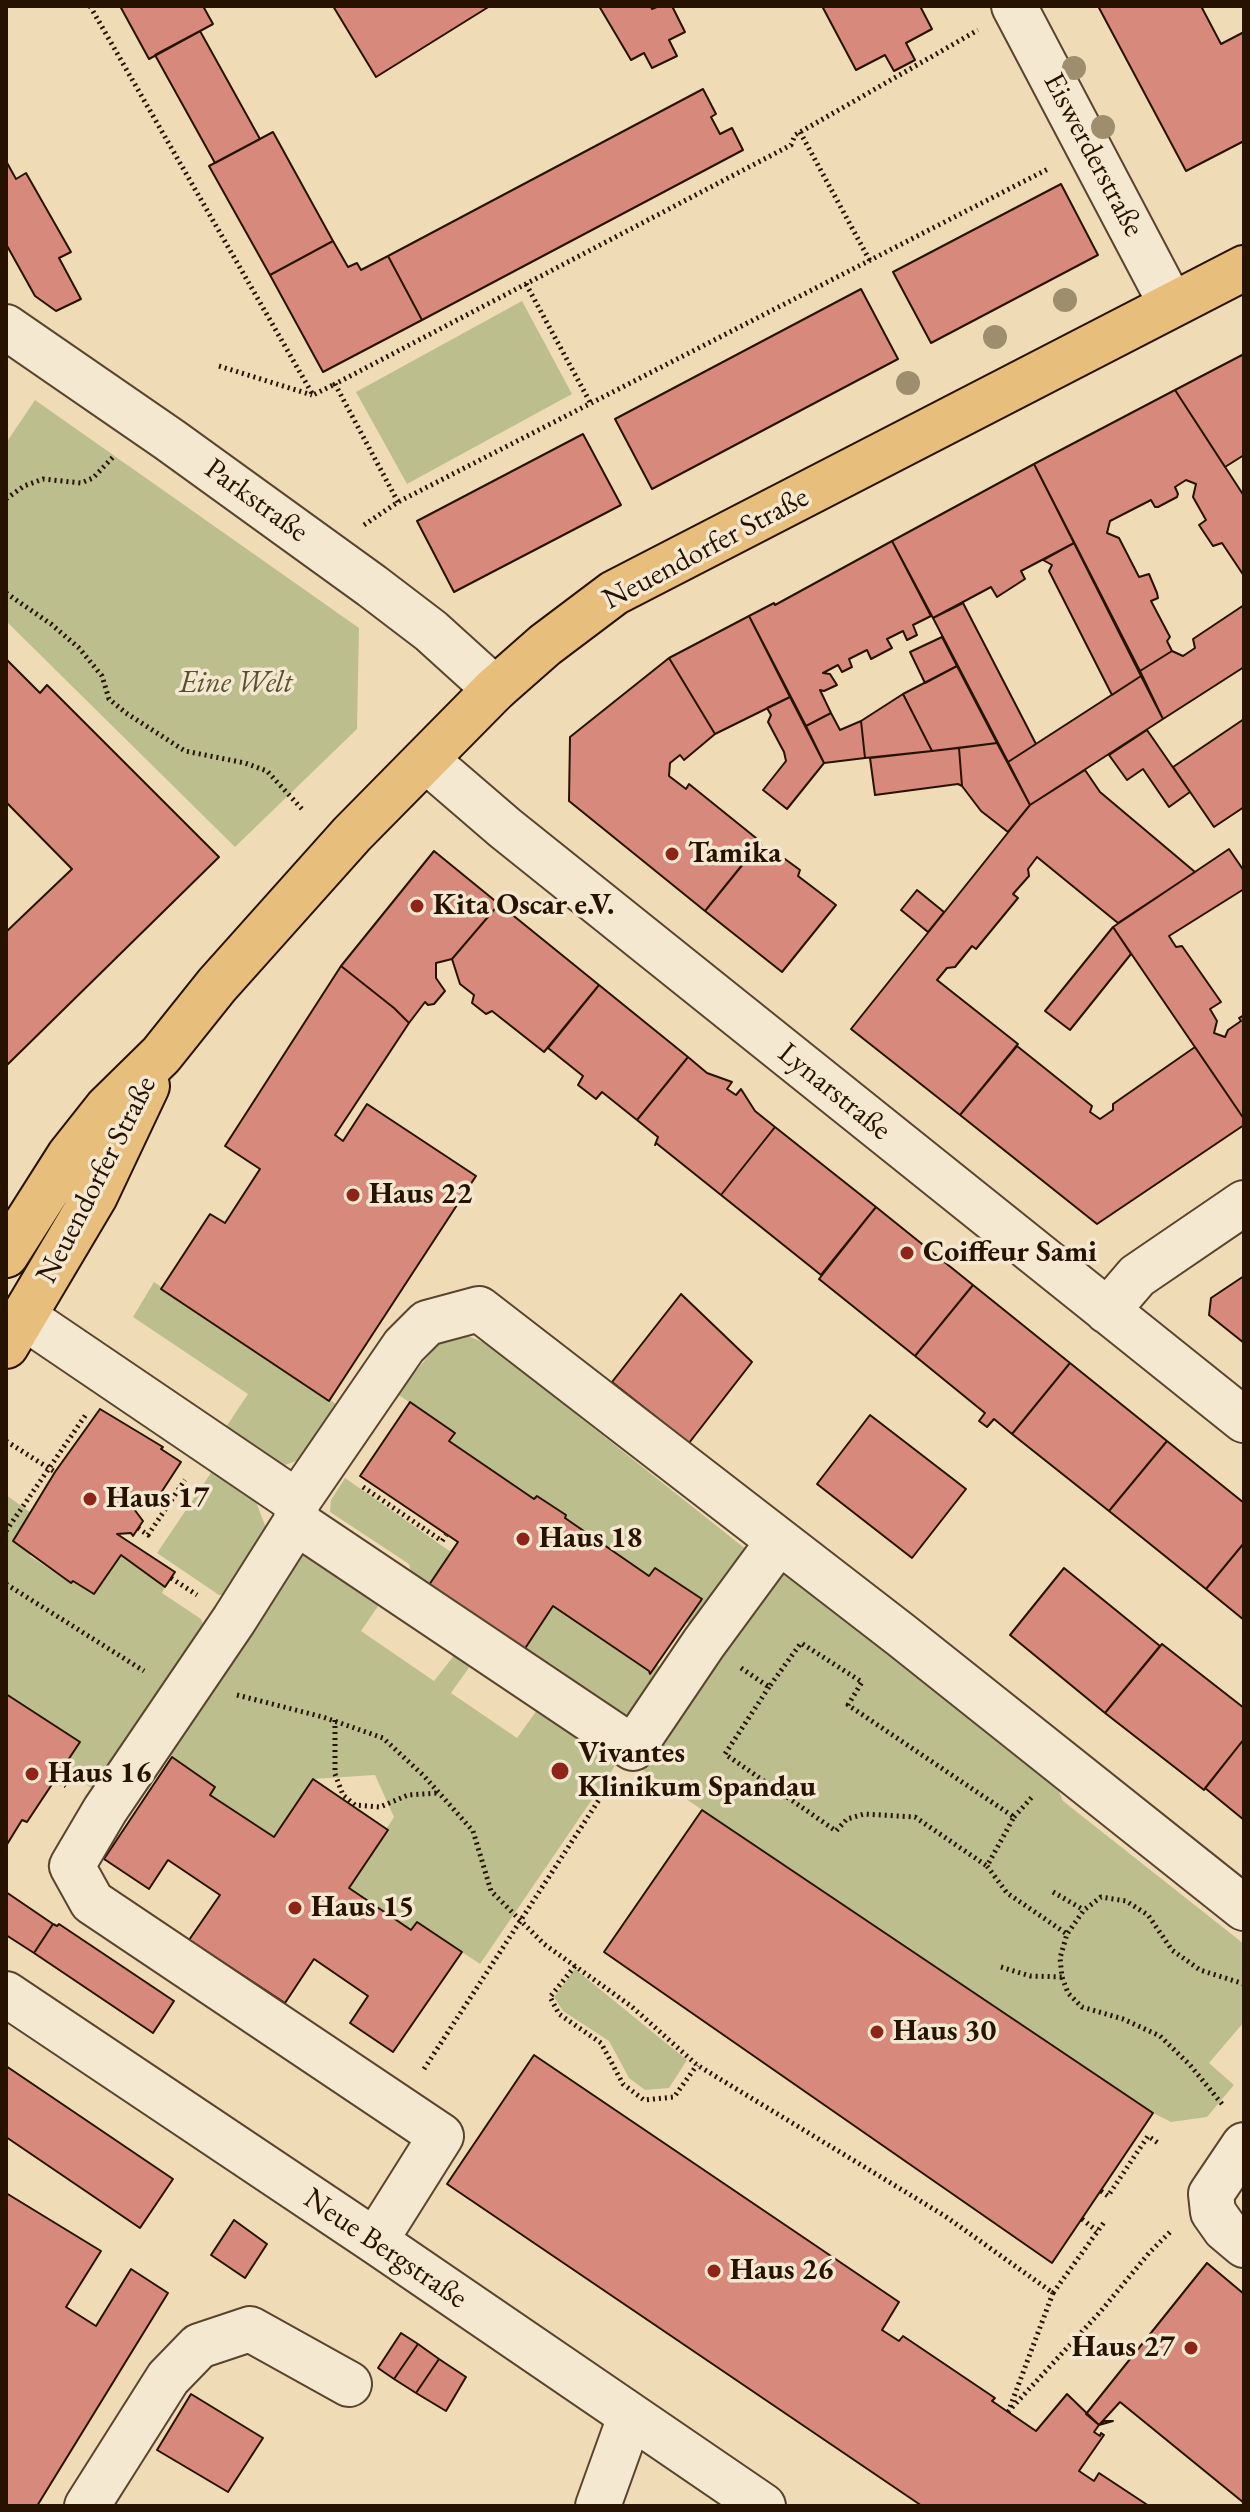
<!DOCTYPE html>
<meta charset="utf-8">
<style>
body{margin:0}
#map{position:relative;width:1250px;height:2512px;overflow:hidden;background:#f0dbb7;font-family:"EB Garamond",serif}
canvas{display:block}
.frame{position:absolute;inset:0;border:8px solid #271200;pointer-events:none}
</style>
<div id="map">
<canvas width="1250" height="2512"></canvas>
<div class="frame"></div>
</div>
<script>
const context = document.querySelector('canvas').getContext('2d');
context.lineJoin = 'round';
function fill(path, color) {
  context.fillStyle = color;
  context.fill(path, 'evenodd');
}
function poly(rows) {
  const path = new Path2D();
  for (const r of rows) {
    path.moveTo(r[0], r[1]);
    for (let i = 2; i < r.length; i += 2) path.lineTo(r[i], r[i + 1]);
  }
  return path;
}
function stroke(path, color, width, dash) {
  context.strokeStyle = color;
  context.lineWidth = width;
  context.lineCap = dash ? 'butt' : 'round';
  context.setLineDash(dash || []);
  context.stroke(path);
}
function label(font, color, halo, rows, align = 'center') {
  context.font = font + ' "EB Garamond",serif';
  context.lineWidth = 7;
  context.setLineDash([]);
  context.textBaseline = 'middle';
  context.strokeStyle = halo;
  context.fillStyle = color;
  for (const [text, x, y, turn = 0] of rows) {
    context.save();
    context.translate(x, y);
    context.rotate((+turn || 0) * Math.PI / 180);
    context.textAlign = isNaN(turn) ? turn : align;
    if (halo) context.strokeText(text, 0, 0);
    context.fillText(text, 0, 0);
    context.restore();
  }
}
fill(poly([
 [522,301,572,394,407,484,356,392],
 [35,400,359,628,357,729,235,847,6,621,6,443],
 [154,1282,339,1406,305,1458,285,1465,267,1462,222,1433,248,1394,133,1317],
 [465,1335,483,1342,504,1357,747,1550,703,1633,686,1622,701,1598,656,1568,649,1576,565,1518,566,1515,537,1496,534,1499,449,1441,455,1433,397,1394,440,1342],
 [217,1464,250,1486,266,1528,232,1595,219,1595,157,1553],
 [345,1478,451,1552,429,1585,411,1572,409,1564,330,1512,331,1500],
 [6,1495,31,1513,13,1541,31,1553,30,1556,70,1583,73,1581,94,1594,121,1555,165,1587,162,1593,201,1619,206,1633,100,1793,61,1770,6,1694],
 [310,1553,385,1596,361,1631,434,1681,460,1648,475,1659,451,1693,517,1738,542,1703,621,1757,480,1964,417,1922,411,1930,349,1888,394,1817,375,1775,313,1779,274,1837,210,1795,215,1786,162,1749,298,1554],
 [769,1570,801,1573,1046,1762,1063,1801,1244,1944,1244,2022,1209,2063,1234,2085,1207,2117,1171,2122,1153,2113,640,1768],
 [553,1606,650,1673,657,1665,666,1671,630,1724,524,1650],
 [575,1969,687,2060,669,2088,645,2090,629,2078,609,2041,563,2011,554,1997]
]), '#bcbf8d');
const building = poly([
 [120,6,203,6,213,24,149,59,120,6],
 [333,6,490,6,376,77,333,6],
 [599,6,651,6,652,9,659,6,672,6,685,32,669,40,677,56,652,68,644,53,631,60,599,6],
 [822,6,920,6,932,29,906,43,915,60,894,71,885,55,856,70,822,6],
 [1098,6,1201,6,1221,44,1244,32,1244,141,1186,171,1098,6],
 [200,31,260,139,215,163,155,55,200,31],
 [703,89,716,114,711,117,720,134,732,128,743,150,422,320,388,256,703,89],
 [273,132,333,241,270,275,209,166,273,132],
 [6,161,16,179,26,173,71,252,59,258,81,299,56,311,35,296,6,244,6,161],
 [1061,184,1098,255,931,343,893,272,1061,184],
 [333,241,348,267,357,263,361,270,388,256,422,320,323,372,270,275,333,241],
 [861,289,898,359,652,489,615,419,861,289],
 [1244,354,1244,455,1225,467,1175,390,1244,354],
 [1175,390,1244,496,1244,576,1222,543,1213,546,1199,525,1206,520,1193,497,1196,484,1186,480,1175,487,1178,494,1177,497,1158,507,1155,507,1151,500,1110,521,1107,533,1119,538,1139,577,1149,574,1157,593,1158,598,1151,601,1170,637,1167,641,1172,651,1140,671,1034,464,1175,390],
 [583,434,621,505,454,592,417,521,583,434],
 [1034,464,1074,543,1021,571,1025,579,997,597,991,587,933,618,892,541,1034,464],
 [892,541,931,616,913,625,917,635,907,640,903,631,887,639,892,648,871,659,867,650,849,659,852,667,842,672,838,665,823,673,830,674,837,685,824,691,820,690,831,713,806,726,749,616,774,603,775,605,892,541],
 [1074,543,1141,676,1112,695,1049,571,1052,565,1043,560,1074,543],
 [963,603,1036,744,1008,762,933,618,963,603],
 [1244,605,1244,667,1163,719,1140,671,1172,651,1183,656,1195,648,1193,639,1244,605],
 [749,616,790,697,715,734,669,658,749,616],
 [942,637,957,666,925,683,910,652,942,637],
 [669,658,715,734,684,760,680,755,670,763,669,776,686,789,689,784,761,842,705,911,569,801,570,737,669,658],
 [6,659,40,693,47,685,219,857,6,1066,6,932,72,869,6,802,6,659],
 [957,666,997,743,932,751,903,694,957,666],
 [1141,676,1163,719,1030,805,1008,762,1141,676],
 [903,694,932,751,865,758,861,721,903,694],
 [790,697,824,763,787,809,763,790,786,761,784,752,768,722,771,715,767,708,790,697],
 [831,713,840,730,861,721,865,758,824,763,806,726,831,713],
 [1244,719,1244,807,1214,827,1173,767,1244,719],
 [1147,730,1190,792,1169,807,1143,769,1127,780,1109,755,1147,730],
 [997,743,1030,805,1008,832,981,811,962,786,959,748,997,743],
 [959,748,962,786,958,784,875,795,870,758,959,748],
 [1085,770,1100,792,1195,872,1118,923,1037,857,1028,869,1029,876,1013,894,1018,898,976,949,972,946,955,967,947,968,937,980,1018,1044,960,1115,851,1029,1030,805,1085,770],
 [759,844,781,861,785,859,800,870,798,876,836,905,782,972,705,911,759,844],
 [1229,849,1244,871,1244,889,1169,936,1176,947,1182,946,1221,1002,1210,1009,1217,1021,1214,1033,1225,1037,1228,1030,1241,1021,1239,1018,1244,1015,1244,1119,1113,927,1229,849],
 [434,851,499,904,452,959,436,963,436,978,445,991,434,1004,428,1005,425,1002,409,1023,394,1008,341,966,434,851],
 [917,890,944,912,928,932,901,910,917,890],
 [499,904,599,985,544,1052,492,1011,486,1014,472,1003,474,995,460,984,452,959,499,904],
 [1113,927,1131,954,1070,1030,1045,1011,1113,927],
 [341,966,394,1008,409,1023,335,1135,343,1141,367,1104,476,1176,329,1401,161,1289,210,1214,225,1223,260,1169,225,1146,341,966],
 [599,985,688,1057,637,1120,602,1092,596,1099,578,1085,583,1076,548,1048,599,985],
 [1017,1046,1092,1106,1090,1112,1100,1119,1113,1110,1113,1104,1195,1047,1244,1119,1244,1125,1097,1224,960,1115,1017,1046],
 [688,1057,707,1073,732,1082,727,1089,736,1095,741,1089,755,1111,775,1127,721,1195,656,1143,655,1145,658,1137,637,1120,688,1057],
 [775,1127,876,1207,821,1275,721,1195,775,1127],
 [876,1207,973,1285,915,1356,819,1279,876,1207],
 [1244,1276,1244,1343,1209,1315,1211,1298,1244,1276],
 [973,1285,1070,1363,1012,1434,994,1419,987,1427,979,1421,985,1413,915,1356,973,1285],
 [681,1294,752,1362,689,1443,612,1382,681,1294],
 [1070,1363,1167,1441,1109,1511,1012,1434,1070,1363],
 [410,1402,455,1433,449,1441,534,1499,537,1496,566,1515,565,1518,649,1576,655,1568,702,1599,650,1674,649,1671,553,1606,524,1650,429,1585,458,1542,360,1476,410,1402],
 [100,1409,163,1447,161,1449,181,1462,155,1502,143,1495,134,1509,143,1521,133,1536,131,1533,117,1534,175,1572,165,1587,121,1555,94,1594,73,1581,71,1583,13,1541,55,1472,100,1409],
 [870,1415,966,1489,912,1558,817,1484,870,1415],
 [1167,1441,1244,1503,1244,1543,1206,1589,1109,1511,1167,1441],
 [1244,1543,1244,1620,1206,1589,1244,1543],
 [1064,1568,1160,1646,1105,1713,1010,1635,1064,1568],
 [1162,1644,1244,1708,1244,1739,1204,1790,1105,1713,1162,1644],
 [6,1694,80,1742,27,1822,22,1820,6,1846,6,1694],
 [1244,1739,1244,1820,1205,1788,1244,1739],
 [172,1757,215,1787,210,1795,274,1837,313,1779,388,1830,349,1888,411,1930,417,1922,462,1952,393,2052,350,2023,368,1996,314,1959,285,2003,189,1940,220,1895,168,1860,149,1889,104,1859,172,1757],
 [702,1810,1153,2113,1052,2263,604,1952,702,1810],
 [6,1892,53,1924,34,1953,6,1935,6,1892],
 [53,1924,57,1926,59,1924,174,2001,153,2033,34,1953,53,1924],
 [534,2055,899,2302,882,2330,899,2341,903,2336,995,2398,992,2401,1036,2431,1067,2394,1099,2425,1104,2421,1113,2421,1099,2425,1094,2432,1100,2436,1101,2433,1104,2435,1079,2471,1094,2481,1099,2473,1149,2506,922,2506,447,2184,534,2055],
 [6,2066,173,2179,140,2228,6,2137,6,2066],
 [6,2193,101,2251,66,2307,96,2326,131,2269,168,2293,37,2506,6,2506,6,2193],
 [234,2220,267,2244,245,2278,211,2255,234,2220],
 [1207,2263,1244,2294,1244,2503,1120,2402,1099,2425,1086,2414,1207,2263],
 [401,2333,418,2344,394,2379,378,2368,401,2333],
 [418,2344,439,2359,416,2393,394,2379,418,2344],
 [439,2359,466,2377,446,2411,416,2393,439,2359],
 [191,2394,263,2438,228,2492,157,2450,191,2394]
]);
fill(building, '#d7897b');
stroke(building, '#271200', 2);
const minor = poly([
 [1014,6,1171,304],
 [6,327,170,440,372,586,431,631,495,689],
 [426,760,505,828,1244,1420],
 [1107,1311,1137,1276,1244,1203],
 [24,1317,297,1502],
 [296,1522,633,1748,704,1643,779,1541],
 [6,1994,375,2241,763,2506],
 [1244,2145,1211,2194,1213,2212,1225,2229,1244,2245],
 [375,2241,441,2136,92,1902,72,1866,105,1810,234,1620,296,1522,297,1502,404,1346,427,1323,479,1309,901,1635,1244,1908],
 [87,2506,168,2378,199,2346,250,2329,349,2384],
 [598,2506,630,2417]
]);
const major = poly([
 [6,1255,69,1156,107,1108,161,1055,217,985,352,834,495,689,545,645,614,593,1244,268],
 [6,1346,95,1196,147,1086]
]);
stroke(minor, '#59442e', 48);
stroke(major, '#271200', 48);
stroke(poly([
 [90,6,313,395,335,384],
 [800,132,870,261],
 [526,284,591,404],
 [219,366,312,395],
 [6,499,24,486,43,479,81,483,93,478,113,457],
 [398,502,335,384,791,145,795,135,978,30],
 [364,525,398,502,1050,168],
 [6,593,51,624,79,648,102,676,109,699,126,713,185,751,245,763,267,771,302,809],
 [6,1441,55,1472],
 [363,1487,442,1541,446,1535],
 [138,1528,148,1535,185,1480],
 [6,1531,87,1413],
 [171,1578,197,1595],
 [6,1584,144,1671],
 [741,1668,769,1687,801,1643,862,1682,848,1705,1014,1817,987,1866,1007,1893,1067,1934],
 [769,1687,725,1754,836,1831,847,1819,864,1814,915,1817,987,1866],
 [237,1695,323,1717,383,1738,424,1776,473,1831,491,1891,544,1944,631,2006,697,2065,945,2216,1053,2293,1105,2221],
 [335,1720,335,1774,343,1795,355,1805,380,1807,408,1795,438,1793],
 [55,1779,66,1786],
 [1014,1817,1032,1797],
 [1053,1892,1084,1910],
 [575,1966,550,1997,559,2014,601,2043,623,2084,644,2100,674,2097,697,2065],
 [1001,1967,1030,1976,1062,1977],
 [424,2069,608,1786],
 [1222,2104,1190,2065,1160,2036,1123,2019,1082,2007,1068,1993,1062,1977,1060,1958,1067,1934,1084,1910,1101,1897,1126,1901,1148,1915,1172,1950,1200,1970,1244,1984],
 [1101,2191,1108,2196,1148,2136,1158,2143],
 [1082,2219,1097,2231],
 [1010,2407,1053,2293],
 [1008,2412,1101,2311,1149,2253,1172,2230]
]), '#271200', 5, [2, 4]);
stroke(minor, '#f5e8d0', 44);
stroke(major, '#e8be7c', 44);
context.fillStyle = '#9e8e6d';
for (const [x, y] of [
 [1074,68],
 [1103,127],
 [1065,300],
 [995,337],
 [908,383]
]) {
  context.beginPath();
  context.arc(x, y, 12, 0, 2 * Math.PI);
  context.fill();
}
for (const [x, y, r, color] of [
 [672,854,8,"#8f2418"],
 [417,906,8,"#8f2418"],
 [353,1195,8,"#8f2418"],
 [907,1253,8,"#8f2418"],
 [90,1499,8,"#8f2418"],
 [523,1539,8,"#8f2418"],
 [560,1771,10,"#8f2418"],
 [32,1774,8,"#8f2418"],
 [295,1908,8,"#8f2418"],
 [877,2032,8,"#8f2418"],
 [714,2271,8,"#8f2418"],
 [1191,2348,8,"#8f2418"]
]) {
  const dot = new Path2D();
  dot.arc(x, y, r, 0, 2 * Math.PI);
  context.fillStyle = color;
  context.fill(dot);
  stroke(dot, '#f5e8d0', 3);
}
label('30px', '#271200', '#f5e8d0', [
 ["Eiswerderstraße",1093,155,62],
 ["Parkstraße",256,501,36],
 ["Neuendorfer Straße",706,549,-28],
 ["Lynarstraße",834,1092,39],
 ["Neuendorfer Straße",97,1180,-63],
 ["Neue Bergstraße",385,2249,34]
]);
label('italic 30px', '#5b4f31', '#f5e8d0', [
 ["Eine Welt",236,684]
]);
label('bold 30px', '#271200', '#f5e8d0', [
 ["Tamika",688,854],
 ["Kita Oscar e.V.",433,906],
 ["Haus 22",369,1195],
 ["Coiffeur Sami",923,1253],
 ["Haus 17",106,1499],
 ["Haus 18",539,1539],
 ["Vivantes",578,1754],
 ["Klinikum Spandau",578,1788],
 ["Haus 16",48,1774],
 ["Haus 15",311,1908],
 ["Haus 30",893,2032],
 ["Haus 26",730,2271],
 ["Haus 27",1175,2348,"right"]
], 'left');
</script>
